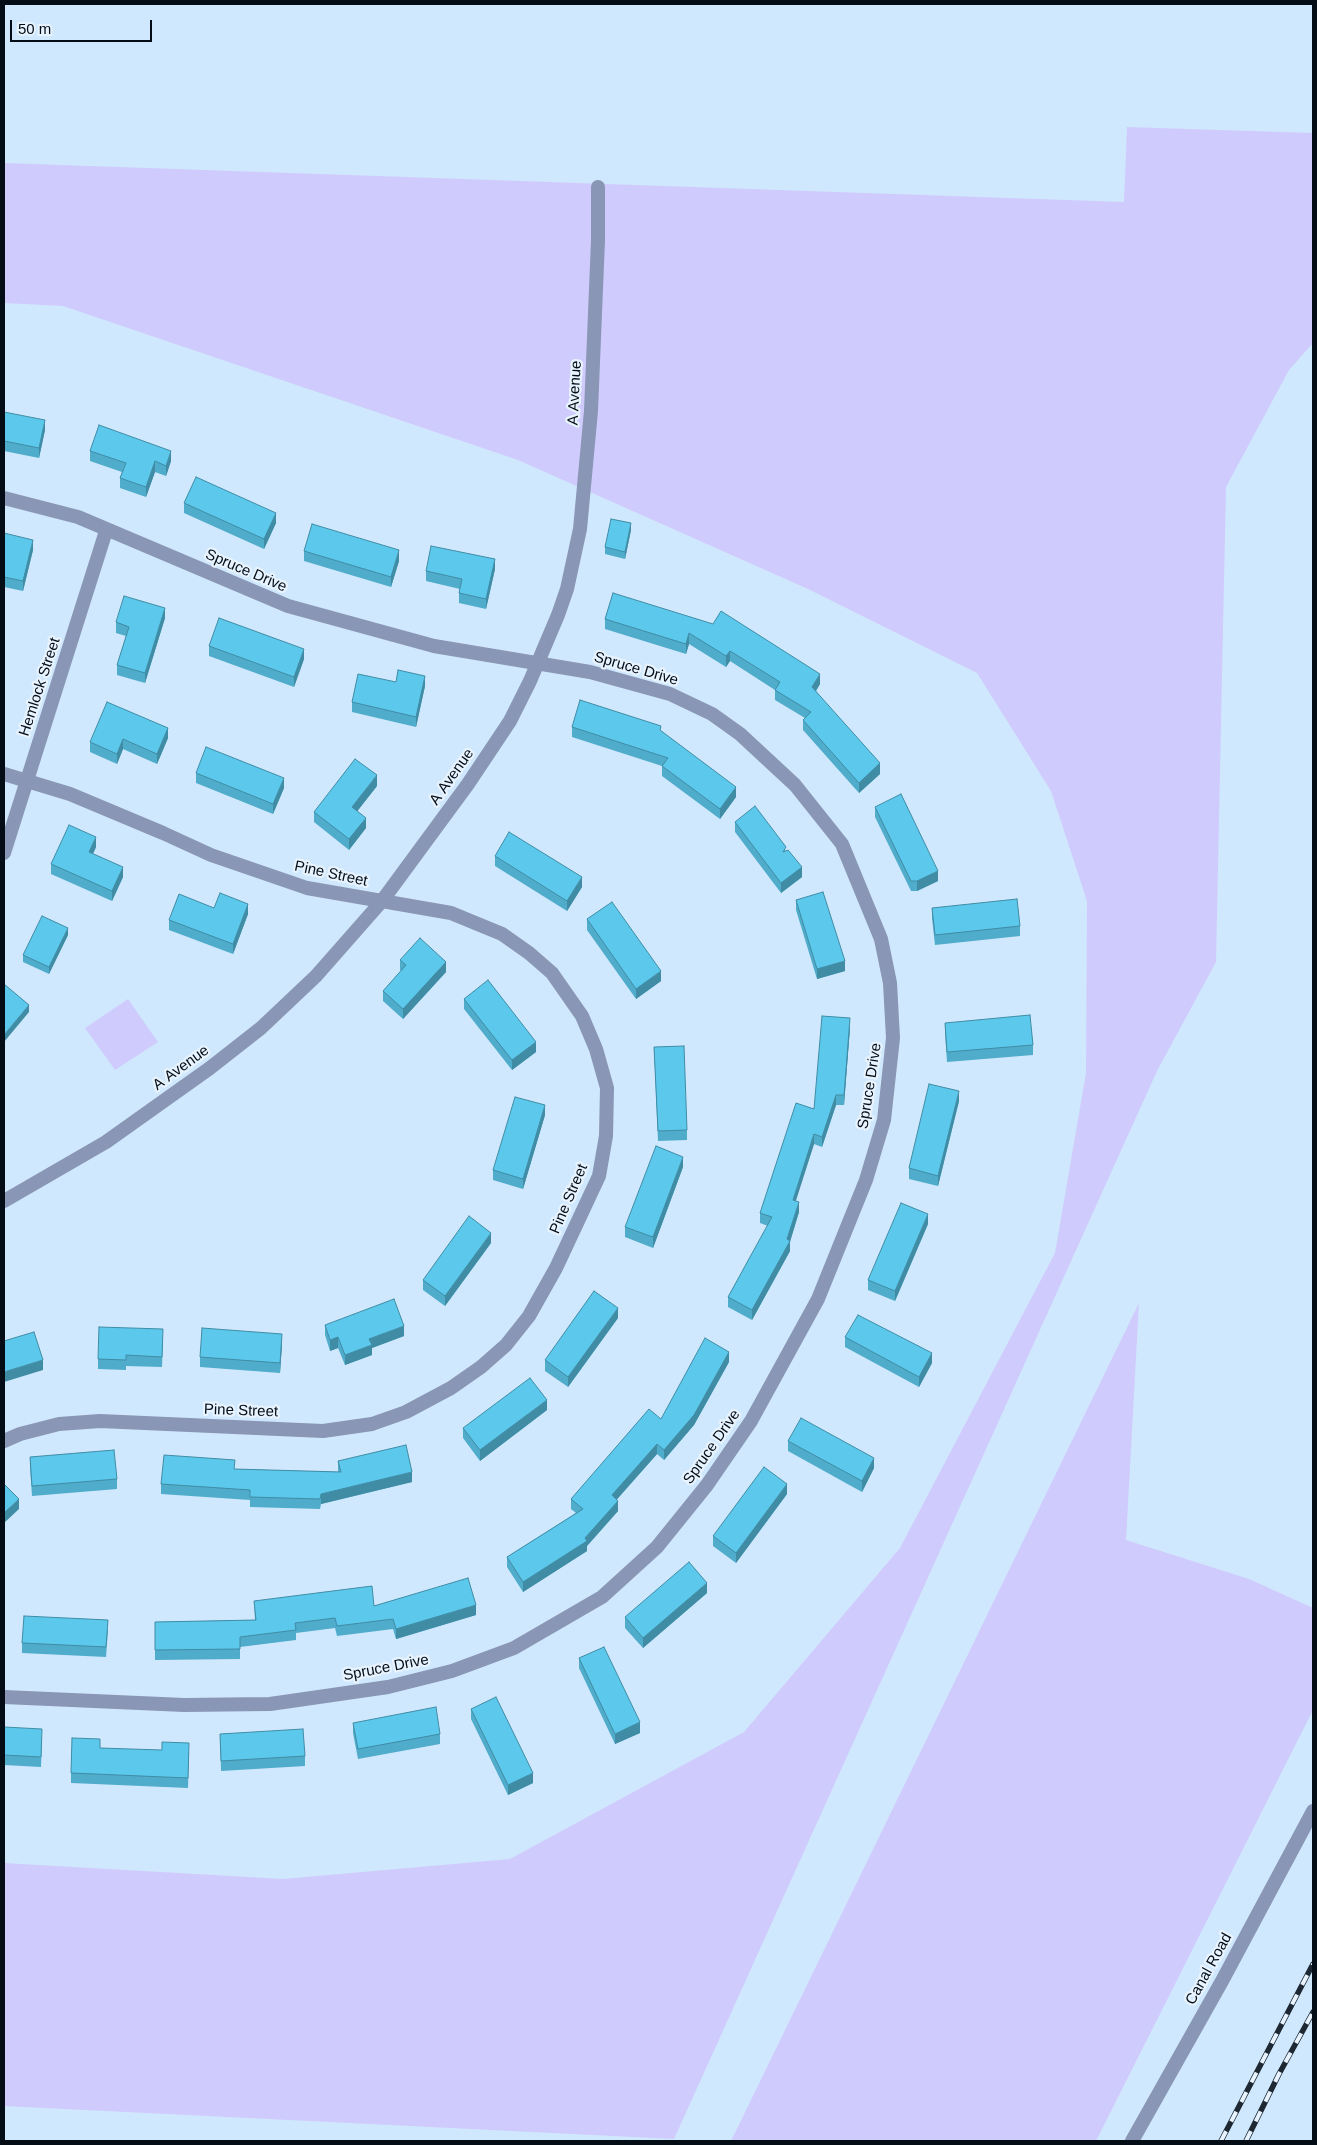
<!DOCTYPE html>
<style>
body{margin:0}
#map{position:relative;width:1317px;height:2145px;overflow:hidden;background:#d0e8fd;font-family:Helvetica,sans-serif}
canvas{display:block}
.frame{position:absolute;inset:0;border:5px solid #040d16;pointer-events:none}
.scale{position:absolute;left:10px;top:20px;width:142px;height:22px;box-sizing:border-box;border:2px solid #040d16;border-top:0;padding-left:6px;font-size:15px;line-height:18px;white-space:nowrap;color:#040d16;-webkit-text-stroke:4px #e7f3fe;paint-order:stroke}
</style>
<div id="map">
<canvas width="1317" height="2145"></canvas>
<div class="frame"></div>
<div class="scale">50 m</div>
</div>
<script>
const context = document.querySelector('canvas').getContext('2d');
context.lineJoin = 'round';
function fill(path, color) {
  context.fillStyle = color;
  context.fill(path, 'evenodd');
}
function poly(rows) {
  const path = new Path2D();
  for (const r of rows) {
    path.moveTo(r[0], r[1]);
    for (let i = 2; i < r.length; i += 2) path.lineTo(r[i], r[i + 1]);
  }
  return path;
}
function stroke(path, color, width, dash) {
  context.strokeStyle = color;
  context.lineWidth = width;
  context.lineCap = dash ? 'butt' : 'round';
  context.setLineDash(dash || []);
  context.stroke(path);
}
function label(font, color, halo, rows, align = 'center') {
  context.font = font + ' Helvetica,sans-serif';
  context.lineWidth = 4.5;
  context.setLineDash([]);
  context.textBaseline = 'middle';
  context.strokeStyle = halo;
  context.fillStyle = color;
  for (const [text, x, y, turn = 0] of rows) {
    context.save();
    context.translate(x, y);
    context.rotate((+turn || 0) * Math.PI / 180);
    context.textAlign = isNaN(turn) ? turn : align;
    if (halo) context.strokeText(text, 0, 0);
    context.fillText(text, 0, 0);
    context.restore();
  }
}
fill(poly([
 [1127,127,1313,133,1313,343,1289,370,1226,487,1216,962,1157,1071,674,2139,4,2106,4,1863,283,1879,510,1859,744,1732,900,1548,1055,1253,1086,1073,1087,901,1051,791,977,673,808,589,518,460,63,306,4,303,4,163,1124,202],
 [128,999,158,1042,115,1070,85,1028],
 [1139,1303,1126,1540,1249,1579,1313,1608,1313,1710,1096,2141,731,2141]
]), '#d0cbfd');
stroke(poly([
 [4,498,78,517,288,606,434,646,590,672,670,694,712,714,740,734,795,785,842,844,881,939,890,983,893,1038,884,1120,866,1180,818,1299,751,1421,707,1485,657,1547,602,1597,514,1648,452,1671,388,1687,270,1704,184,1705,4,1697],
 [4,774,70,794,163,833,211,855,307,888,451,913,502,934,529,953,552,973,582,1016,596,1049,607,1088,606,1136,599,1176,556,1268,529,1316,506,1345,481,1367,451,1388,406,1412,372,1424,323,1431,100,1421,59,1424,20,1434,4,1441],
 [4,853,106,531],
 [4,1201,106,1142,210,1068,261,1028,316,976,382,901,468,784,510,721,530,681,558,615,567,589,580,529,591,411,598,240,598,187],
 [1132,2141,1222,1981,1313,1811]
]), '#8996b5', 14);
const rail = poly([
 [1221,2141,1313,1964],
 [1246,2141,1279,2074,1313,2012]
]);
stroke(rail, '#1d2832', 5.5);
stroke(rail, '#e7f3fe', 4, [11]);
fill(poly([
 [4,412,45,430,39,458,4,451],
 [90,451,171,461,166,476,155,472,146,497,120,488,120,478,122,472,90,461],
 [184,503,276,523,264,549,184,513],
 [631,530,625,559,605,554,605,547],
 [4,533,33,550,23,591,4,587],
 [304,551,399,561,391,587,304,561],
 [495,569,486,609,459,603,459,593,460,589,426,581,426,571],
 [613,593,820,684,816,691,880,774,859,793,803,730,803,720,805,718,775,700,775,690,730,661,726,667,689,644,686,654,605,629,605,619],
 [165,618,145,683,117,675,117,665,126,636,116,633,116,622],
 [209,646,304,659,294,687,209,656],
 [425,686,416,727,352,712,352,702],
 [572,727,661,731,736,797,720,819,662,776,662,766,572,737],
 [168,728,168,738,157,764,123,749,117,764,90,752,90,742],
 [196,773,284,788,273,814,196,783],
 [377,786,357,811,366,828,349,850,314,822,314,812],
 [875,807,938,881,917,891,911,891,875,817],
 [735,822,786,851,802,877,781,893,735,832],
 [96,847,93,854,123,877,112,901,51,874,51,864],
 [495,856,582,887,567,911,495,866],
 [796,900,845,971,817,979,796,910],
 [214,908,248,914,233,954,169,930,169,920],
 [932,908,1020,926,1020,936,935,945,932,918],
 [587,919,661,981,636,999,587,930],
 [68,935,49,974,23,962,23,955],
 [400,960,446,972,403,1019,383,1001,383,991,401,971,400,970],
 [464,999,536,1052,512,1070,464,1009],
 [945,1023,1033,1045,1033,1055,947,1062,945,1033],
 [850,1028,844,1105,836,1105,822,1147,814,1144,795,1201,799,1212,790,1241,790,1251,752,1320,728,1307,728,1297,768,1226,760,1223,760,1213,814,1109],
 [654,1047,687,1130,687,1140,658,1141],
 [959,1101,938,1186,909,1179,909,1168],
 [545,1115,523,1189,493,1180,493,1170],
 [683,1167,653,1248,625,1237,625,1227],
 [928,1224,895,1301,868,1290,868,1280],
 [491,1243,445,1306,423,1290,423,1280],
 [618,1318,568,1387,545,1371,545,1360],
 [325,1325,404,1336,372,1348,372,1355,345,1365,338,1348,330,1351,325,1335],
 [845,1337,932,1363,919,1387,845,1347],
 [163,1340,162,1367,126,1366,126,1370,98,1369,98,1359],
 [282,1344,280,1373,200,1367,200,1357],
 [729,1362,694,1425,664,1460,657,1454,617,1499,618,1511,587,1546,587,1551,523,1592,507,1567,507,1557,576,1513,571,1509,571,1499,661,1419],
 [547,1410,480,1461,463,1438,463,1428],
 [788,1441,874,1468,862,1492,788,1451],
 [30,1457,117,1479,117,1489,32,1496,30,1467],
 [338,1461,412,1482,321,1504,320,1509,250,1507,250,1500,161,1494,161,1484,235,1469,338,1472],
 [787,1494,736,1563,713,1546,713,1536],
 [707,1593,643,1648,625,1628,625,1617],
 [254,1601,374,1606,476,1615,396,1639,393,1629,337,1636,335,1628,296,1633,296,1640,240,1647,240,1659,155,1660,155,1622,255,1620],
 [108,1630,106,1657,22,1653,22,1643],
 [579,1658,640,1733,615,1744,579,1668],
 [471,1709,533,1783,508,1795,471,1719],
 [353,1723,440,1734,440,1744,358,1759,353,1733],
 [4,1727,42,1739,41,1767,4,1765],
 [220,1734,305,1756,305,1766,221,1771],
 [100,1748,189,1753,188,1788,71,1783,71,1773]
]), '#4faccb');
fill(poly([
 [45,420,45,430,39,458,39,448],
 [171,451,171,461,166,476,166,466],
 [155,461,155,472,146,497,146,487],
 [276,513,276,523,264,549,264,539],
 [631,523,631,530,625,559,625,552],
 [33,540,33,550,23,591,23,581],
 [399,550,399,561,391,587,391,577],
 [495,559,495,569,486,609,486,599],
 [165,608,165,618,145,683,145,673],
 [689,633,689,644,686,654,686,644],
 [304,649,304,659,294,687,294,677],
 [730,651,730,661,726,667,726,656],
 [820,674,820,684,812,697,812,687],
 [425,676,425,686,416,727,416,717],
 [168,728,168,738,157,764,157,754],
 [123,739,123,749,117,764,117,754],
 [880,763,880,774,859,793,859,783],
 [377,775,377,786,352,818,352,807],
 [284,778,284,788,273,814,273,804],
 [736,787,736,797,720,819,720,809],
 [366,818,366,828,349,850,349,839],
 [96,837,96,847,89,862,89,852],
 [123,867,123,877,112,901,112,891],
 [802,867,802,877,781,893,781,883],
 [938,871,938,881,917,891,917,881],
 [582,877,582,887,567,911,567,901],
 [248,904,248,914,233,954,233,944],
 [68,928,68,935,49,974,49,967],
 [845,961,845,971,817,979,817,969],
 [446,962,446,972,403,1019,403,1009],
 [661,971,661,981,636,999,636,989],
 [29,1005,29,1012,4,1042,4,1035],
 [850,1018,850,1028,844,1105,844,1095],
 [536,1042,536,1052,512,1070,512,1060],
 [959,1091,959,1101,938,1186,938,1176],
 [836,1095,836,1105,822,1147,822,1137],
 [545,1105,545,1115,523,1189,523,1179],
 [814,1134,814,1144,793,1210,793,1200],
 [683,1157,683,1167,653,1248,653,1237],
 [799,1202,799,1212,790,1242,790,1241,790,1251,752,1320,752,1310,787,1239],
 [928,1214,928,1224,895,1301,895,1291],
 [491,1233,491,1243,445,1306,445,1296],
 [618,1308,618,1318,568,1387,568,1377],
 [404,1326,404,1336,372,1348,372,1355,345,1365,345,1355,369,1339],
 [282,1334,282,1344,280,1373,280,1363],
 [338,1337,338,1348,330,1351,330,1340],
 [729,1352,729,1362,694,1425,664,1460,664,1450],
 [932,1353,932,1363,919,1387,919,1377],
 [43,1360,43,1370,4,1382,4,1372],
 [547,1400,547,1410,480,1461,480,1450],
 [657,1444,657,1454,612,1505,612,1495],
 [874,1458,874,1468,862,1492,862,1481],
 [412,1472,412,1482,321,1504,321,1494],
 [787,1484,787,1494,736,1563,736,1553],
 [19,1499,19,1509,4,1523,4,1513],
 [618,1501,618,1511,587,1546,587,1551,523,1592,523,1582,585,1538],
 [707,1583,707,1593,643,1648,643,1638],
 [476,1605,476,1615,396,1639,396,1629],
 [640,1722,640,1733,615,1744,615,1734],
 [533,1773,533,1783,508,1795,508,1785]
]), '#408ca5');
const building = poly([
 [4,412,45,420,39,448,4,441,4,412],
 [99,425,171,451,166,466,155,461,146,487,120,478,126,463,90,451,99,425],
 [196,477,276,513,264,539,184,503,196,477],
 [611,519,631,523,625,552,605,547,611,519],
 [312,524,399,550,391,577,304,551,312,524],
 [4,533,33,540,23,581,4,577,4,533],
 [431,546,495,559,486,599,459,593,462,579,426,571,431,546],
 [613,593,713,624,721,611,820,674,812,687,880,763,859,783,803,720,811,712,775,690,780,682,730,651,726,656,689,633,686,644,605,619,613,593],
 [124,596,165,608,145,673,117,665,129,627,116,622,124,596],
 [219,618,304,649,294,677,209,646,219,618],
 [398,670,425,676,416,717,352,702,358,674,396,682,398,670],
 [580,700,661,726,660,730,736,787,720,809,662,766,668,758,572,727,580,700],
 [107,702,168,728,157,754,123,739,117,754,90,742,107,702],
 [206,747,284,778,273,804,196,773,206,747],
 [355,759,377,775,352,807,366,818,349,839,314,812,355,759],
 [901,794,938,871,917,881,911,881,875,807,901,794],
 [755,806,786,847,783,852,788,850,802,867,781,883,735,822,755,806],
 [69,825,96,837,89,852,123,867,112,891,51,864,69,825],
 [509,832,582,877,567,901,495,856,509,832],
 [823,892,845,961,817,969,796,900,823,892],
 [220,893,248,904,233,944,169,920,179,894,214,908,220,893],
 [1017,899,1020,926,935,935,932,908,1017,899],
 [612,902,661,971,636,989,587,919,612,902],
 [42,916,68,928,49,967,23,955,42,916],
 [420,938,446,962,403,1009,383,991,406,965,400,960,420,938],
 [488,980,536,1042,512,1060,464,999,488,980],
 [4,984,29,1005,4,1035,4,984],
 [1030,1015,1033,1045,947,1052,945,1023,1030,1015],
 [822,1016,850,1018,844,1095,836,1095,822,1137,814,1134,793,1200,799,1202,787,1239,790,1241,752,1310,728,1297,772,1217,760,1213,796,1103,814,1109,822,1016],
 [684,1046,687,1130,658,1131,654,1047,684,1046],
 [929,1084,959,1091,938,1176,909,1168,929,1084],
 [515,1097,545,1105,523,1179,493,1170,515,1097],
 [656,1146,683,1157,653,1237,625,1227,656,1146],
 [901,1203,928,1214,895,1291,868,1280,901,1203],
 [469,1216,491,1233,445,1296,423,1280,469,1216],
 [594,1291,618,1308,568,1377,545,1360,594,1291],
 [394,1299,404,1326,369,1339,372,1345,345,1355,338,1337,330,1340,325,1325,394,1299],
 [858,1315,932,1353,919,1377,845,1337,858,1315],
 [99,1327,163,1329,162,1357,126,1355,126,1360,98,1359,99,1327],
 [202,1328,282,1334,280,1363,200,1357,202,1328],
 [34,1332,43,1360,4,1372,4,1341,34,1332],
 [705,1338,729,1352,694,1415,664,1450,657,1444,612,1495,618,1501,585,1538,587,1541,523,1582,507,1557,583,1509,571,1499,649,1409,661,1419,705,1338],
 [530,1378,547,1400,480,1450,463,1428,530,1378],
 [801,1418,874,1458,862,1481,788,1441,801,1418],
 [406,1445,412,1472,321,1494,320,1499,250,1497,250,1490,161,1484,164,1455,235,1460,234,1469,341,1472,338,1461,406,1445],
 [114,1450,117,1479,32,1486,30,1457,114,1450],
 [764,1467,787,1484,736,1553,713,1536,764,1467],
 [4,1484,19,1499,4,1513,4,1484],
 [689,1562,707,1583,643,1638,625,1617,689,1562],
 [468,1578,476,1605,396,1629,393,1619,337,1626,335,1618,295,1623,296,1630,240,1637,240,1649,155,1650,155,1622,256,1620,254,1601,372,1586,374,1606,468,1578],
 [24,1616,108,1620,106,1647,22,1643,24,1616],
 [604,1647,640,1722,615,1734,579,1658,604,1647],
 [496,1697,533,1773,508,1785,471,1709,496,1697],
 [436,1707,440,1734,358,1749,353,1723,436,1707],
 [4,1727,42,1729,41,1757,4,1755,4,1727],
 [303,1729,305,1756,221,1761,220,1734,303,1729],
 [72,1738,100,1739,100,1748,162,1750,162,1742,189,1743,188,1778,71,1773,72,1738]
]);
fill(building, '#5cc8ec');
stroke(building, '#408ca5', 1);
label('15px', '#040d16', '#e7f3fe', [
 ["A Avenue",575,393,-87],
 ["Spruce Drive",246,571,23],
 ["Spruce Drive",636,669,16],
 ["Hemlock Street",40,687,-72],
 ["A Avenue",452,777,-55],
 ["Pine Street",331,874,12],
 ["A Avenue",181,1068,-36],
 ["Spruce Drive",870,1086,-81],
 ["Pine Street",569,1199,-67],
 ["Pine Street",241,1411,2],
 ["Spruce Drive",712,1447,-55],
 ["Spruce Drive",386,1668,-11],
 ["Canal Road",1209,1969,-61]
]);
</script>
